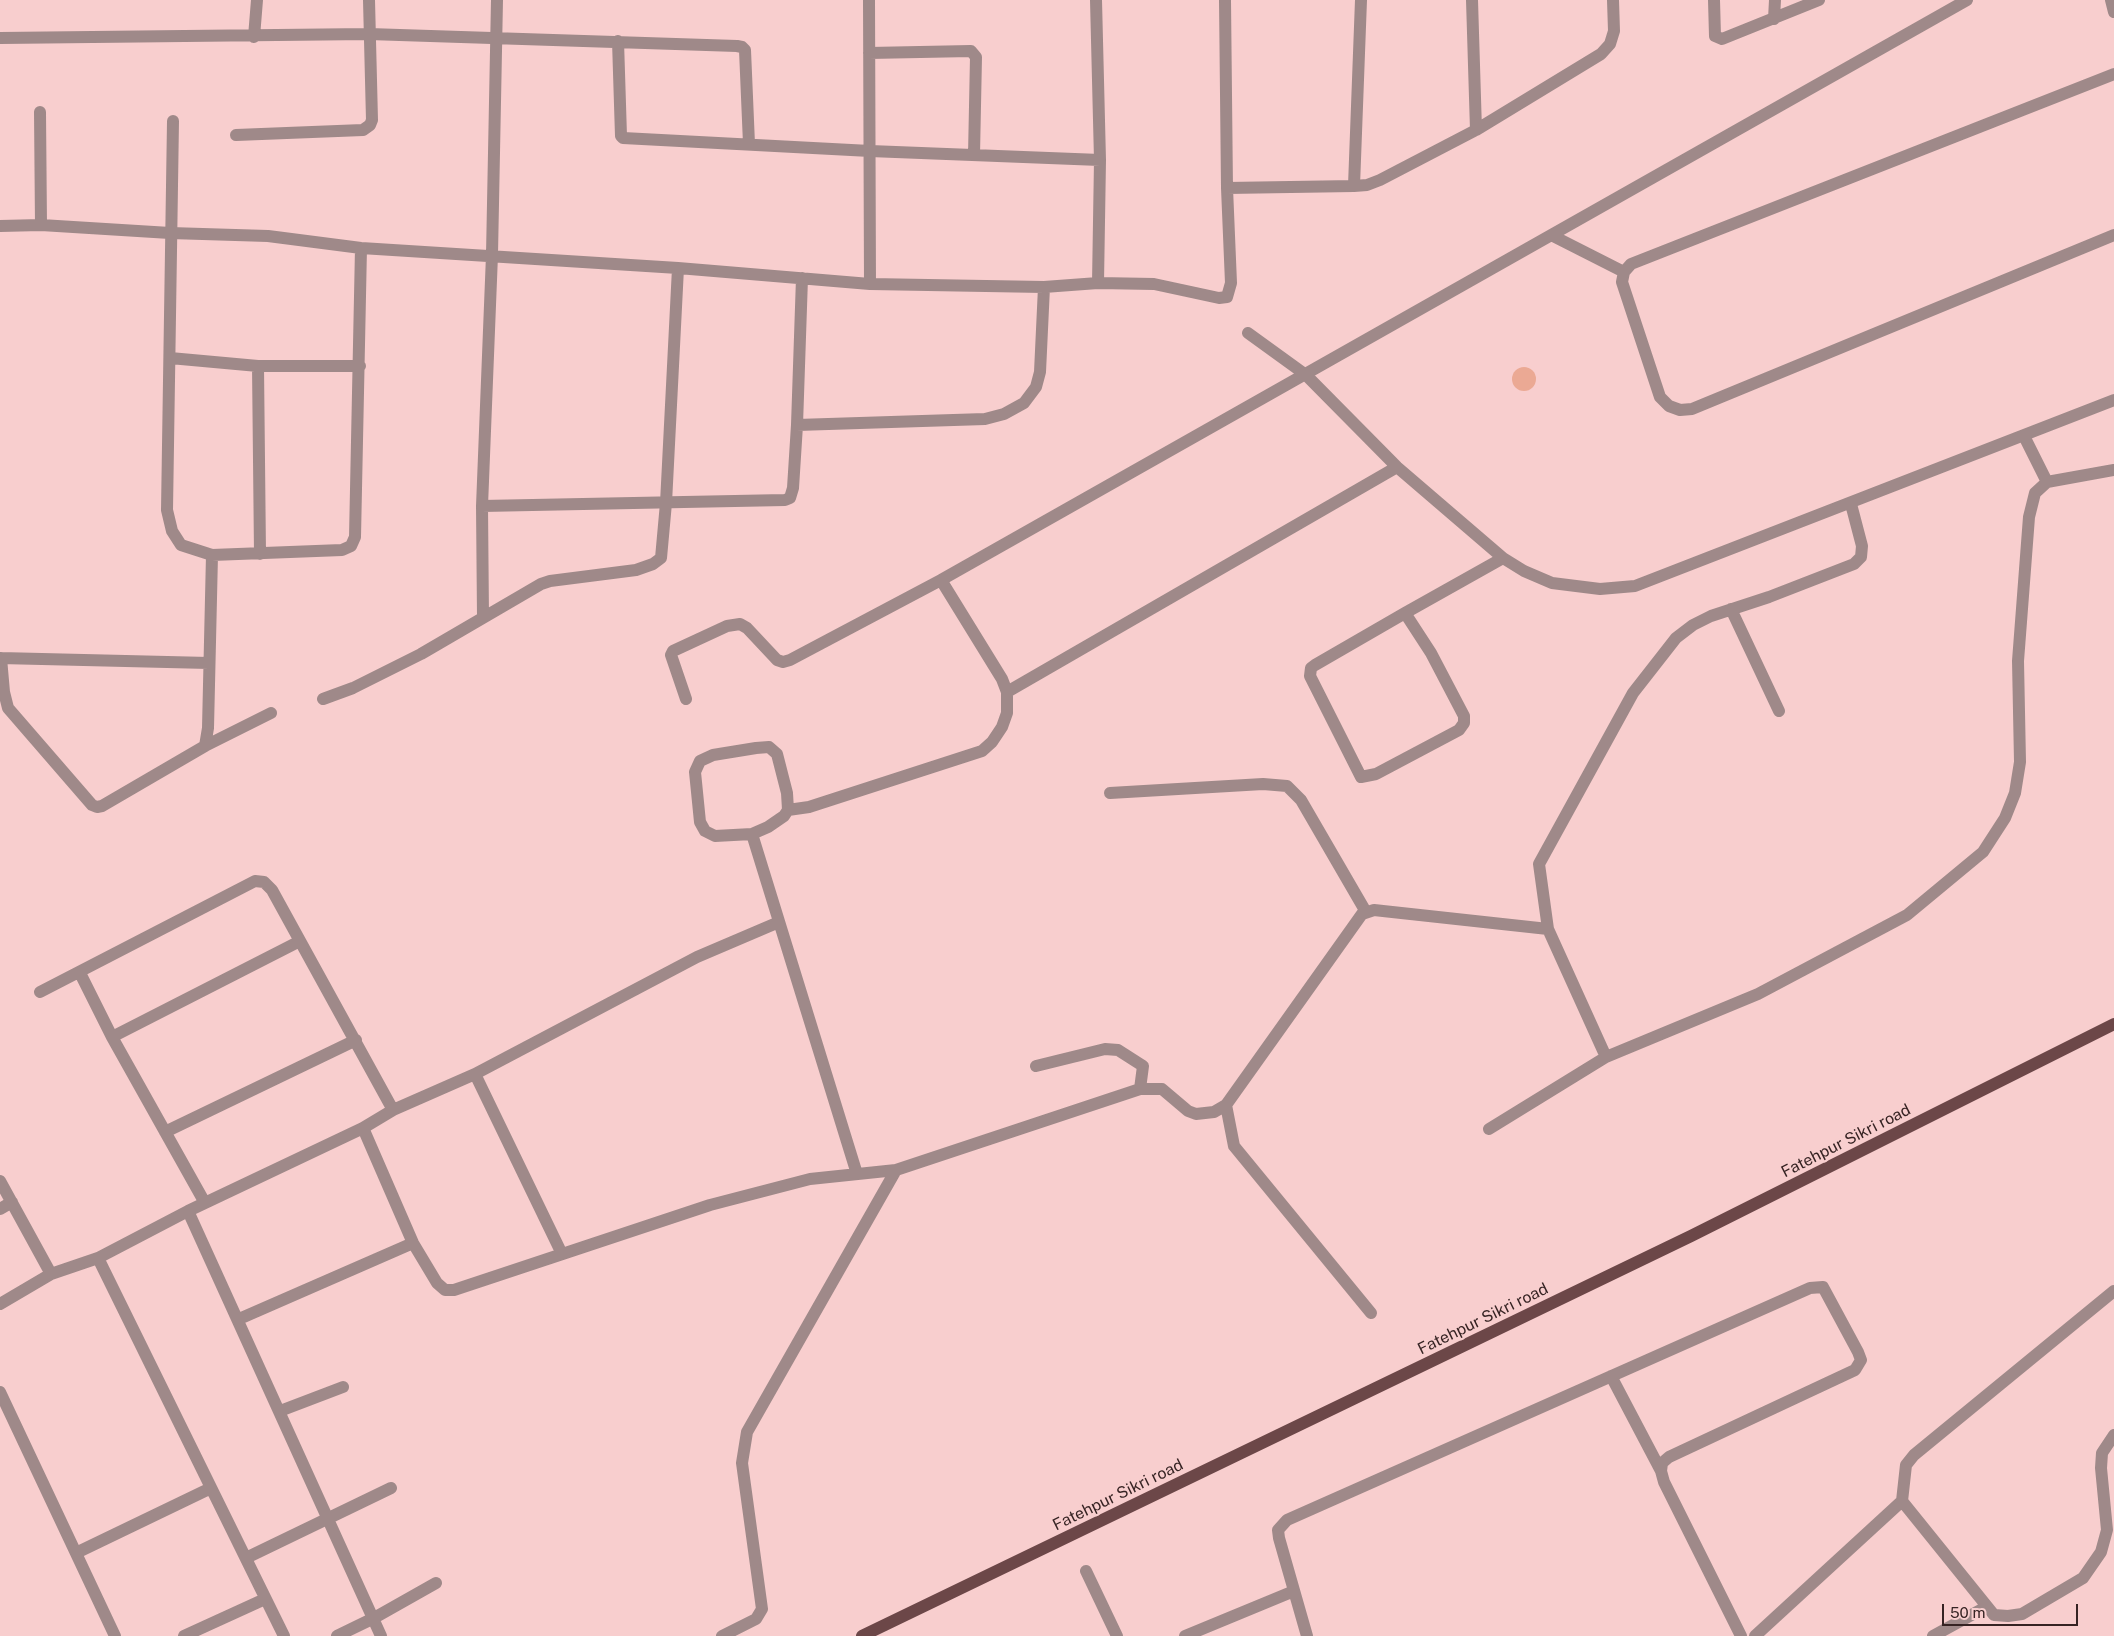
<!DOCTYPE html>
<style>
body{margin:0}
#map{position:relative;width:2114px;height:1636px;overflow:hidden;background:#f8cece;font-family:"Public Sans",sans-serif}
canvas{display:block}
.scale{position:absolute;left:1942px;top:1604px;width:136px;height:22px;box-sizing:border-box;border:2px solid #362323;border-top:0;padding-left:6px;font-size:15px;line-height:18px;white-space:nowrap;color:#362323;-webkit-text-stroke:4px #f8cece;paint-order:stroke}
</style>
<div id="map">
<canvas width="2114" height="1636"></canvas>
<div class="scale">50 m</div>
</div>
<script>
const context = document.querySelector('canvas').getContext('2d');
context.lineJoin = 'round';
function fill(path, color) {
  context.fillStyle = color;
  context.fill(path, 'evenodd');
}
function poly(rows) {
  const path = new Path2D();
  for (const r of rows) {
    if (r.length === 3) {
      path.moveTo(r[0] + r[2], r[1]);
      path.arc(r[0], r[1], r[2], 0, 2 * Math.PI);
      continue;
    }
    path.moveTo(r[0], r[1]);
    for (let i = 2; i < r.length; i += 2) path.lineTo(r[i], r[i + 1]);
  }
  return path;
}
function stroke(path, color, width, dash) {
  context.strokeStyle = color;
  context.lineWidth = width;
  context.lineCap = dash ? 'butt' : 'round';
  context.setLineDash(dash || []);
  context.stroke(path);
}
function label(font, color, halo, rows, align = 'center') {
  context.font = font + ' "Public Sans",sans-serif';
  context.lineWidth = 4.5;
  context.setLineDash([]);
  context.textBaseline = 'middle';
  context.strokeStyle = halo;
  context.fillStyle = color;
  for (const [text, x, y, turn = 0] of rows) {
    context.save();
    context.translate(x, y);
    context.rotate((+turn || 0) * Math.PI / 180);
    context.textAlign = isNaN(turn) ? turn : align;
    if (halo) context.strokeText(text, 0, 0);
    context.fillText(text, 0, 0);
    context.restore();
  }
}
fill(poly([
 [1524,379,12]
]), '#eba994');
stroke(poly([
 [869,0,870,284],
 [1096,0,1100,160,1098,283],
 [1472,0,1476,130],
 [1714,0,1715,36,1722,39,1819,0],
 [2111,0,2114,12],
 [1774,19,1775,0],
 [254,37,257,0],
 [0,38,369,34,737,46,742,47,745,50,749,144],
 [618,41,621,136,623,138,870,151,1100,160],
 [869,53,971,51,976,57,974,155],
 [2114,74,1631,264,1624,272,1622,282,1660,397,1669,406,1680,410,1692,409,2114,235],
 [40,112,41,225],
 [173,121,167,510,172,531,181,545,212,555,342,550,351,546,355,537,361,248],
 [236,135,363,130,370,125,372,120,369,0],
 [1354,186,1361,0],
 [1227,188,1354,186,1367,185,1380,180,1476,130,1601,54,1610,44,1614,31,1613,0],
 [0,226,41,225,170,233,268,236,361,248,678,268,870,284,1044,287,1098,283,1154,284,1219,298,1227,297,1231,283,1227,188,1225,0],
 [1553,236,1624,272],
 [1248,333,1306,375,1397,467,1503,558,1524,571,1552,583,1600,589,1635,586,2114,400],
 [170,358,258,366,360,366],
 [258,366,260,554],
 [797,425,985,419,1004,414,1024,403,1036,387,1040,372,1044,287],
 [2024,436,2047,482],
 [482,506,785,500,790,498,793,488,797,425,802,278],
 [941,580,1967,0],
 [1731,609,1779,711],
 [1405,613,1431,653,1464,716,1464,723,1459,730,1376,774,1361,777,1310,676,1311,668,1315,665,1405,613,1503,558],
 [483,617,482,506,492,255,497,0],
 [0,658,209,663],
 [1,658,4,692,8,708,92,805,97,807,102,806,205,746,271,713],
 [1007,692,1397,467],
 [323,699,353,688,421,654,541,584,550,581,636,570,653,564,661,558,666,503,678,268],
 [686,699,671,655,673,651,727,626,740,624,747,628,777,660,783,662,790,660,941,580,1002,679,1007,692,1007,713,1002,727,992,742,982,751,809,807,788,810],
 [205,746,208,728,212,555],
 [1110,793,1263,784,1287,786,1301,800,1366,912],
 [752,834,768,827,784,816,788,810,787,793,777,754,769,747,756,748,713,755,700,761,695,772,700,822,705,831,715,836,752,834,857,1174],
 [80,973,112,1037,205,1203],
 [40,992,255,881,264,882,272,890,393,1110],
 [112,1037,300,941],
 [1606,1057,1758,994,1907,915,1983,852,2005,818,2015,793,2020,762,2018,661,2029,517,2035,493,2047,482,2114,470],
 [1036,1066,1105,1049,1118,1050,1143,1066,1140,1089,1162,1089,1188,1111,1196,1114,1214,1112,1226,1105,1362,914,1374,910,1383,911,1548,929],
 [475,1074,562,1254],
 [1226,1105,1234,1146,1371,1313],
 [363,1128,413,1243,437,1283,445,1290,454,1290,710,1205,810,1179,896,1170,1140,1089],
 [1489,1129,1606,1057,1548,929,1539,864,1633,693,1676,638,1693,625,1711,616,1769,597,1854,564,1861,557,1862,546,1851,504],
 [165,1132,356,1040],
 [0,1181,51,1274],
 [0,1209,12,1202],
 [188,1211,381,1636],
 [98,1258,284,1636],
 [2114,1291,1914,1455,1906,1465,1902,1501,1994,1615,2008,1616,2022,1614,2083,1578,2101,1552,2107,1530,2101,1468,2102,1453,2114,1435],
 [0,1304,51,1274,98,1258,188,1211,363,1128,393,1110,475,1074,697,957,779,922],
 [239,1319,413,1243],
 [1611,1376,1661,1471],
 [0,1392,115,1636],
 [280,1411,343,1387],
 [76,1553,211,1488],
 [246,1558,391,1488],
 [1086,1571,1117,1636],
 [184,1636,265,1599],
 [337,1636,374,1618,436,1583],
 [722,1636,756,1619,762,1609,742,1463,747,1432,896,1170],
 [1185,1636,1294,1591],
 [1307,1636,1279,1538,1278,1530,1287,1520,1810,1288,1823,1287,1858,1352,1861,1360,1855,1370,1669,1457,1662,1463,1661,1471,1664,1482,1741,1636],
 [1755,1636,1902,1501],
 [1933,1636,1986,1607]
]), '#9f8989', 12);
stroke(poly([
 [862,1636,1691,1236,2114,1024]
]), '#6c4748', 12);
label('16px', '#362323', '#f8cece', [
 ["Fatehpur Sikri road",1846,1141,-27],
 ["Fatehpur Sikri road",1483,1319,-26],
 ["Fatehpur Sikri road",1118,1495,-26]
]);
</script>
